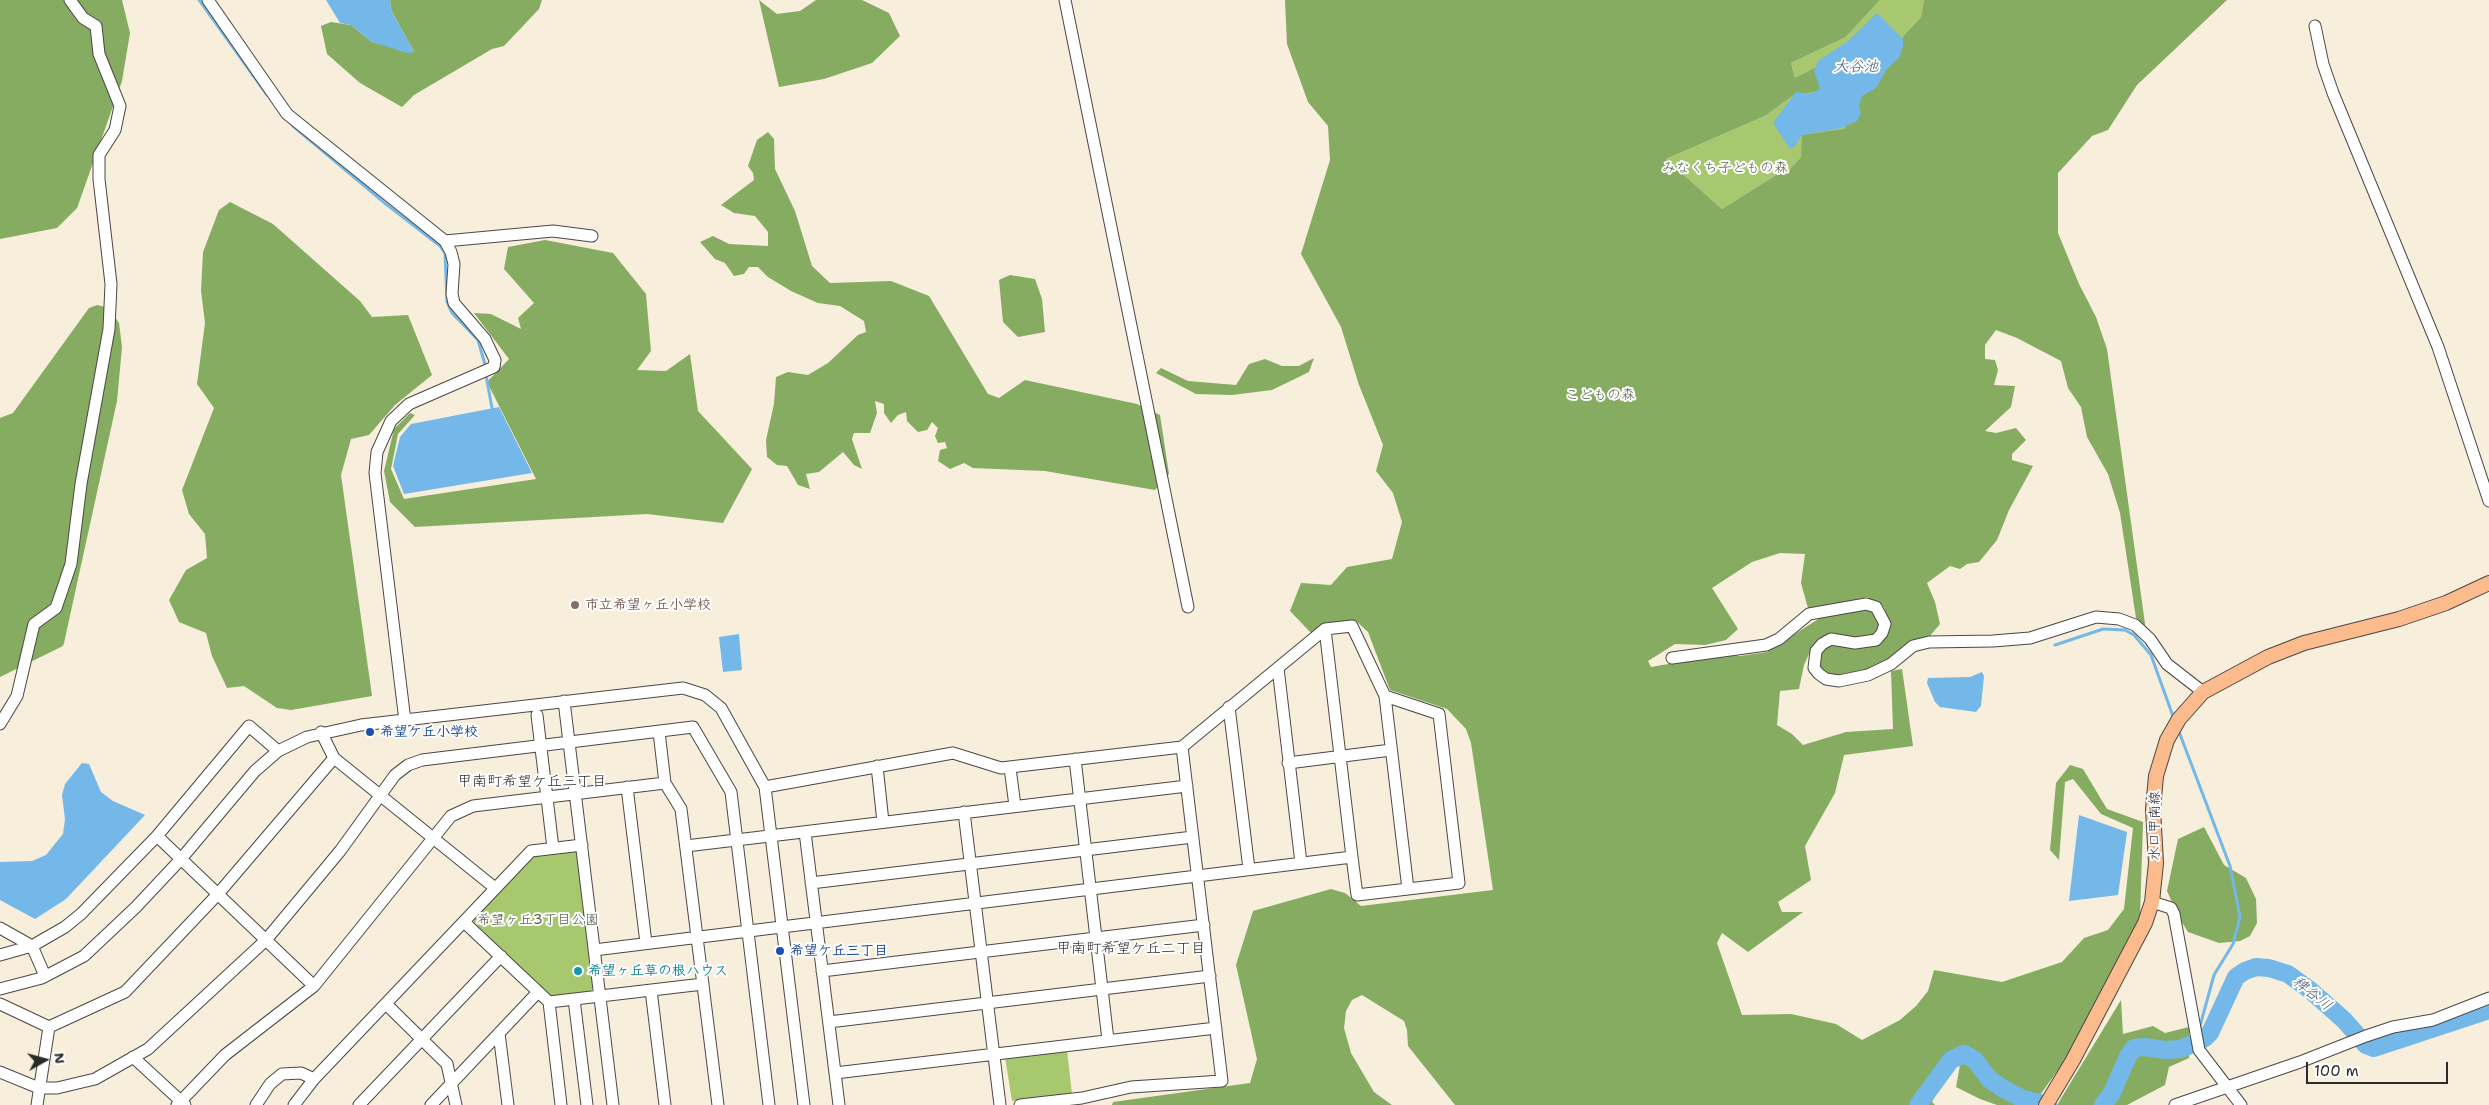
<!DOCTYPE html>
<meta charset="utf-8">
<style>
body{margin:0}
#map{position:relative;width:2489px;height:1105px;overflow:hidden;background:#f7eedc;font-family:"Shantell Sans",sans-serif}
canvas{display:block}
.north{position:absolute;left:20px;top:1035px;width:50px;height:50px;-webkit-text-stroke:4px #fff;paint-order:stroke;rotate:83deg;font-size:14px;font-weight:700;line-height:20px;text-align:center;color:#2b2b2b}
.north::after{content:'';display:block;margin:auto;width:18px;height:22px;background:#2b2b2b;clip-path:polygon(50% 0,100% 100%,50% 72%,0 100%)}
.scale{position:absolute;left:2306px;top:1062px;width:142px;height:22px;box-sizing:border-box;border:2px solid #2b2b2b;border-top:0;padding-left:6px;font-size:15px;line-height:18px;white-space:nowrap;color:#2b2b2b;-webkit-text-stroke:4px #fff;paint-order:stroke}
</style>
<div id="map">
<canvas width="2489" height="1105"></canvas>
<div class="north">N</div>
<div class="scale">100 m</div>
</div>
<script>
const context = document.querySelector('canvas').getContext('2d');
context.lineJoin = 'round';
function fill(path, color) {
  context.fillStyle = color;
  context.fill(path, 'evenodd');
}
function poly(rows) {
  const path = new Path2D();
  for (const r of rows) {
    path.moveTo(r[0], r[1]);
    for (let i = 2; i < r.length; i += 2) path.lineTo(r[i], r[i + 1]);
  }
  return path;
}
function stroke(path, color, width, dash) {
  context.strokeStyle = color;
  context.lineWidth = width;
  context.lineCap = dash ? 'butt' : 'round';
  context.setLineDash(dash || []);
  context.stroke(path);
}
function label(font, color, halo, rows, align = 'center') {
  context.font = font + ' "Shantell Sans","Klee One",sans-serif';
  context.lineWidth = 4;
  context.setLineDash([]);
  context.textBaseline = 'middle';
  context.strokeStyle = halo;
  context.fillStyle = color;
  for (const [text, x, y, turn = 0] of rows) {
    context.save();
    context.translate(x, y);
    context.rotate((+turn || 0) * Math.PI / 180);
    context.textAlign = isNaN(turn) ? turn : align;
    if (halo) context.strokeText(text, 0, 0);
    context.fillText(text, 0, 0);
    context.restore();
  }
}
fill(poly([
 [1880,0,1924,0,1921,17,1904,35,1893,58,1844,129,1801,157,1789,170,1776,175,1722,209,1666,159,1765,116,1794,95,1795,78,1791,63,1846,37],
 [573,849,578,854,594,986,590,993,555,997,545,994,474,926,474,917,530,859,540,854],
 [1067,1050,1072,1094,1012,1101,1005,1057]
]), '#a8c870');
fill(poly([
 [0,0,122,0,130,33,122,81,77,208,57,228,0,239],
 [390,0,542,0,539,9,504,46,492,49,414,95,402,107,360,83,327,54,321,26,331,22,351,25,372,42,414,52,391,10],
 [759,0,777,14,800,11,816,0,862,0,889,13,900,36,872,63,824,79,779,87],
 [1285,0,1880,0,1846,37,1791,63,1795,78,1821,65,1825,90,1794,95,1765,116,1666,159,1722,209,1776,175,1789,170,1801,157,1802,135,1844,129,1857,110,1861,90,1893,58,1904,35,1921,17,1924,0,2227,0,2137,85,2108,130,2092,136,2058,173,2058,233,2079,284,2096,317,2107,349,2146,631,2136,618,2120,513,2108,474,2087,437,2081,407,2068,388,2061,361,2017,338,1996,330,1985,345,1985,359,1995,360,1998,370,1994,385,2015,386,2011,407,1985,431,1996,433,2016,428,2026,440,2012,454,2012,460,2033,466,2009,510,1997,540,1979,562,1967,564,1960,569,1950,566,1927,583,1935,602,1940,624,1929,637,1862,673,1830,678,1822,671,1818,663,1821,648,1835,643,1851,648,1872,646,1889,623,1884,607,1867,597,1839,604,1808,608,1801,583,1805,554,1780,553,1752,562,1712,588,1738,629,1726,640,1705,645,1675,644,1648,661,1651,667,1726,654,1740,656,1767,652,1823,616,1872,608,1879,617,1878,631,1867,641,1829,634,1813,645,1804,665,1799,689,1780,691,1777,725,1792,734,1803,745,1846,732,1893,729,1891,671,1902,669,1913,746,1844,755,1835,793,1805,846,1811,880,1778,902,1782,912,1803,912,1748,952,1722,933,1717,943,1742,1015,1791,1014,1836,1024,1862,1040,1900,1020,1916,1006,1928,991,1934,970,2002,982,2062,962,2084,938,2108,930,2124,909,2133,828,2101,814,2073,779,2065,782,2059,860,2050,850,2056,783,2070,765,2083,769,2107,809,2143,822,2140,917,2080,1039,2033,1105,1997,1105,1980,1099,1956,1087,1960,1065,1952,1065,1932,1102,1935,1105,1455,1105,1408,1046,1407,1030,1404,1021,1362,995,1352,1000,1346,1011,1344,1028,1351,1053,1374,1092,1392,1105,1112,1105,1113,1102,1250,1083,1257,1059,1236,965,1253,911,1331,889,1345,893,1361,906,1493,890,1471,743,1466,729,1447,709,1390,690,1368,632,1355,620,1323,624,1312,634,1290,611,1301,583,1331,585,1347,567,1392,559,1402,522,1393,493,1376,471,1383,445,1359,385,1341,327,1301,254,1330,160,1328,126,1308,102,1287,44],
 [768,132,774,139,775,169,795,211,812,266,830,283,891,281,929,296,988,394,999,398,1025,380,1137,404,1160,415,1169,474,1155,490,1045,471,973,468,964,463,950,469,938,461,940,450,947,448,945,442,938,443,935,436,938,428,932,422,927,430,918,432,907,421,906,412,898,415,891,423,884,413,884,404,875,401,877,413,870,433,854,433,852,439,862,469,854,465,843,452,819,472,806,474,810,489,798,485,787,466,777,465,767,457,766,440,774,404,776,377,788,372,808,375,828,363,858,335,866,332,864,321,840,306,818,303,791,291,768,277,758,267,749,267,744,274,734,276,725,263,715,259,700,242,713,236,729,244,768,246,768,232,755,216,734,213,721,205,754,180,753,173,748,166,757,140],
 [230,202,273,224,360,301,372,317,408,315,432,375,395,405,369,435,351,439,341,475,372,696,291,710,277,708,244,686,227,688,212,656,206,633,179,622,169,600,186,570,207,558,205,534,189,514,182,490,214,408,197,384,205,323,201,291,203,252,219,210],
 [545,240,613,253,646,294,651,351,637,370,666,371,690,354,698,411,752,469,723,523,647,514,415,527,390,502,384,471,394,429,410,413,415,415,398,434,391,469,404,499,536,479,487,382,509,359,474,313,491,314,521,329,518,318,534,303,504,269,508,247],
 [1010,275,1035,279,1042,299,1045,332,1018,337,1003,322,999,280],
 [97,305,109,308,119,323,122,347,117,401,64,643,63,646,0,677,0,418,13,413,89,308],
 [1314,358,1309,372,1272,390,1232,395,1196,394,1156,373,1161,368,1188,381,1236,385,1249,364,1265,359,1282,366,1299,366],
 [2204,827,2224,865,2246,878,2256,899,2257,923,2250,936,2240,941,2219,943,2188,932,2178,916,2167,891,2178,839],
 [2121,1000,2123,1034,2153,1026,2165,1033,2189,1027,2189,1058,2169,1067,2165,1085,2127,1105,2057,1105]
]), '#86ac62');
fill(poly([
 [326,0,390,0,391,10,414,52,407,53,372,42,351,25,340,23],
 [1877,13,1903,39,1903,46,1899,58,1887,69,1876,88,1862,96,1859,105,1861,114,1857,121,1842,128,1802,135,1795,146,1790,149,1773,123,1796,92,1810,94,1820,89,1814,71,1818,61,1848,41],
 [499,407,532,473,404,494,393,466,400,437,411,424],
 [739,634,742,670,723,672,719,637],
 [1982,672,1984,676,1981,706,1976,712,1940,707,1935,702,1927,683,1928,678,1970,677],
 [82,763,89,764,101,792,113,801,145,815,66,899,35,919,0,900,0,862,32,861,46,855,63,834,65,819,62,795,65,784],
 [2079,815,2127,832,2118,895,2069,901]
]), '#73b8e9');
stroke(poly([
 [199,0,267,95],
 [293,126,386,204,440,246,445,253,447,302,452,313,478,340,486,368],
 [486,375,492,408],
 [2055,645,2103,629,2125,630,2134,635,2151,655,2174,719],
 [2178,729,2230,866,2240,917,2233,944,2214,975,2200,1026,2205,1038]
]), '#73b8e9', 3);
stroke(poly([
 [1918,1105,1951,1060,1964,1054,1975,1060,1989,1079,2002,1088,2023,1099,2048,1105],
 [2103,1105,2112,1093,2128,1056,2134,1048,2145,1047,2165,1050,2181,1049,2205,1038,2210,1033,2236,977,2245,971,2256,967,2269,968,2288,974,2310,990,2344,1020,2366,1045,2374,1048,2489,1010]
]), '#73b8e9', 18);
const minor = poly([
 [208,0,287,114,445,241,451,252,454,264,452,294,454,303,485,339,495,360,494,367,409,404,391,421,377,452,375,473,405,721],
 [1065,0,1188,607],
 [2315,26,2323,64,2333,93,2438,347,2489,501],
 [445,241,553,231,592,236],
 [1325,629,1352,857],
 [1672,658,1766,645,1779,639,1809,614,1866,604,1876,607,1885,624,1882,633,1876,640,1855,643,1831,639,1822,644,1816,651,1814,668,1819,674,1826,679,1839,681,1868,675,1891,664,1913,646,1929,642,1993,641,2030,638,2096,617,2119,619,2135,625,2150,639,2167,664,2203,692],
 [1278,668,1301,863],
 [1385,696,1408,889],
 [564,701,613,1105],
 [1229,707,1249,869],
 [537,715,553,848],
 [0,724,17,696,34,624,56,608,71,564,81,484,109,329,111,284,99,179,99,155,115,130,120,106,99,54,96,26,83,18,70,0],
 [321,732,334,758,495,888],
 [659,732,665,783,681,809,718,1105],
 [1075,759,1108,1040],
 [1288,763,1391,750],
 [877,766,883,822],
 [1010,768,1015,806],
 [627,787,646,943],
 [964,812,1000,1105],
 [805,832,839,1105],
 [157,836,314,986],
 [686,846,1187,786],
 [811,883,1193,837],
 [2152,902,2171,908,2174,914,2199,1050,2241,1105],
 [464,922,549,1002,703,984],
 [0,928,32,946,45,976],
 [594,950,1352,857,1357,895,1459,883,1439,714,1385,696,1352,626,1325,629,1182,747,1001,768,953,753,765,787],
 [0,955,32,946,65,927,81,914,157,836,249,726,278,751],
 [822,971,1204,925],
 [0,989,42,978,84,956,136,907,181,859,255,771,278,751,307,737,361,725,683,688,705,695,721,708,765,787,804,1105],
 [651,990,665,1105],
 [574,999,587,1105],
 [549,1002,561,1105],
 [0,1004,49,1027,125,992,218,894,334,758],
 [386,1004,447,1064,456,1105],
 [829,1022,1210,976],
 [499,1033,508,1105],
 [133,1057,185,1105],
 [0,1072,39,1088,57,1088,95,1079,148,1049,266,940,340,851,395,775,408,765,422,760,693,727,731,792,769,1105],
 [835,1073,1216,1028],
 [37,1105,49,1027],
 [177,1105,225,1055,314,986,451,816,473,806,665,783],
 [256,1105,270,1084,282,1074,301,1073,314,1079],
 [294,1105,314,1079,531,851,582,845],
 [359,1105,501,956],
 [431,1105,538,992],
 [1020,1105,1082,1098,1131,1087,1222,1081,1182,747],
 [2175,1105,2300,1062,2366,1036,2393,1027,2433,1020,2489,998]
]);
const major = poly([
 [2046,1105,2073,1060,2145,923,2152,902,2156,863,2153,809,2156,776,2167,740,2179,719,2203,692,2268,657,2304,643,2399,619,2446,603,2489,583]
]);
stroke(minor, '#4a4846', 13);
stroke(major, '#4a4846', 16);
stroke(minor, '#fff', 11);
stroke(major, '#fbbb8c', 14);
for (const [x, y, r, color] of [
 [575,605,5,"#8d6e63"],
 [370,732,5,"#1a4fb4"],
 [780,951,5,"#1a4fb4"],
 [578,971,5,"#0f9aa8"]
]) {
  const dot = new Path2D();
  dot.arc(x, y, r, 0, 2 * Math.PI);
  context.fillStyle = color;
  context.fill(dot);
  stroke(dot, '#fff', 2);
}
label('14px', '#505a40', '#fff', [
 ["みなくち子どもの森",1725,168],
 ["こどもの森",1600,395],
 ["希望ヶ丘3丁目公園",538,920]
]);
label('bold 14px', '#785e54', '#fff', [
 ["市立希望ヶ丘小学校",585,605]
], 'left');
label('bold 14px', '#164399', '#fff', [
 ["希望ケ丘小学校",380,732],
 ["希望ケ丘三丁目",790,951]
], 'left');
label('14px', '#2b2b2b', '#fff', [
 ["水口甲南線",2155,826,-90]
]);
label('bold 14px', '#0d838f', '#fff', [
 ["希望ヶ丘草の根ハウス",588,971]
], 'left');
label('italic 15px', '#445c6e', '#fff', [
 ["大谷池",1856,67],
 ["稗谷川",2312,994,39]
]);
label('15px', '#2b2b2b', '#fff', [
 ["甲南町希望ケ丘三丁目",532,782],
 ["甲南町希望ケ丘二丁目",1131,949]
]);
</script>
